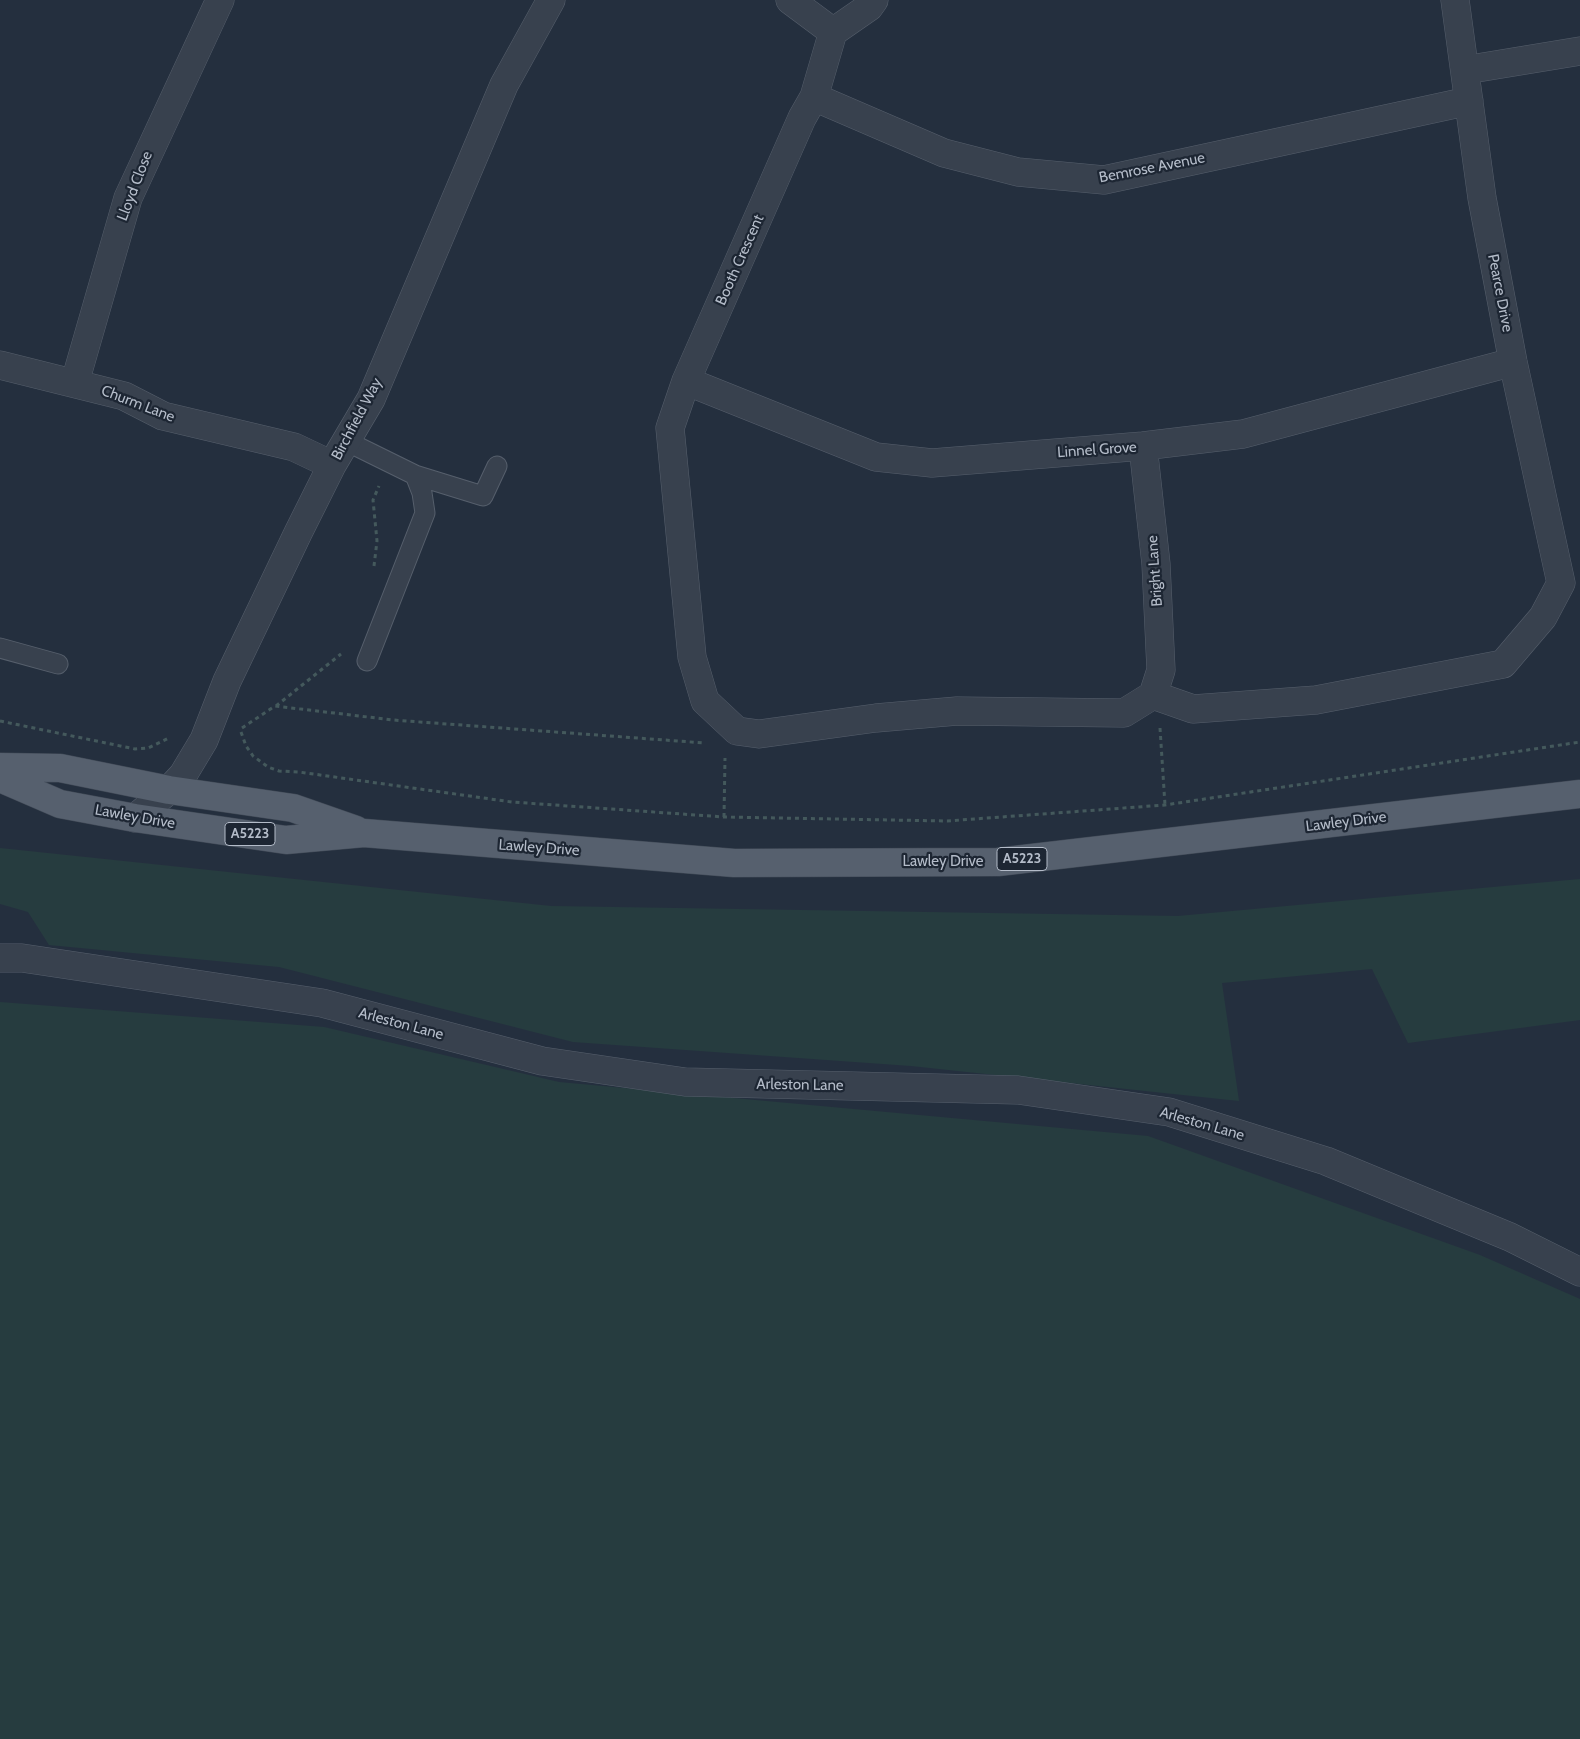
<!DOCTYPE html>
<style>
body{margin:0}
canvas{display:block;background:#242f3e}
</style>
<canvas width="1580" height="1739"></canvas>
<script>
const context = document.querySelector('canvas').getContext('2d');
context.lineJoin = 'round';
function fill(path, color) {
  context.fillStyle = color;
  context.fill(path, 'evenodd');
}
function poly(rows) {
  const path = new Path2D();
  for (const r of rows) {
    path.moveTo(r[0], r[1]);
    for (let i = 2; i < r.length; i += 2) path.lineTo(r[i], r[i + 1]);
  }
  return path;
}
function stroke(path, color, width, dash) {
  context.strokeStyle = color;
  context.lineWidth = width;
  context.lineCap = dash ? 'butt' : 'round';
  context.setLineDash(dash || []);
  context.stroke(path);
}
function label(font, color, halo, rows, align = 'center') {
  context.font = font + ' Cabin,sans-serif';
  context.lineWidth = 4.5;
  context.setLineDash([]);
  context.textBaseline = 'middle';
  context.strokeStyle = halo;
  context.fillStyle = color;
  for (const [text, x, y, turn = 0] of rows) {
    context.save();
    context.translate(x, y);
    context.rotate((+turn || 0) * Math.PI / 180);
    context.textAlign = isNaN(turn) ? turn : align;
    if (halo) context.strokeText(text, 0, 0);
    context.fillText(text, 0, 0);
    context.restore();
  }
}
fill(poly([
 [0,848,551,906,1178,916,1580,879,1580,1020,1408,1043,1372,969,1222,983,1239,1101,911,1066,573,1042,279,967,49,945,28,912,0,904],
 [0,1002,324,1027,559,1082,1148,1136,1480,1255,1580,1299,1580,1739,0,1739]
]), '#263c3f');
const lane = poly([
 [346,441,415,475,422,493,425,513,367,661],
 [415,475,483,496,497,466],
 [0,648,58,664]
]);
const street = poly([
 [790,0,833,32],
 [874,0,869,7,833,32,814,97,802,118,686,381,670,428,692,657,705,701,737,731,759,734,876,718,957,711,1124,713,1153,695],
 [1455,0,1482,198,1513,362,1561,583],
 [1465,70,1580,51],
 [814,97,944,153,1018,172,1104,180,1469,101],
 [0,365,124,396,163,416,294,447,332,465],
 [686,381,876,457,932,463,1143,446,1243,434,1513,362],
 [75,382,128,198,220,0],
 [1143,446,1156,564,1161,670,1153,695],
 [1153,695,1193,709,1316,700,1503,664,1543,617,1561,583],
 [135,818,169,790,183,775,204,740,227,681,298,533,332,465,371,399,504,85,551,0],
 [0,958,22,958,322,1003,542,1061,685,1082,1018,1090,1169,1112,1326,1161,1510,1237,1580,1272]
]);
const primary = poly([
 [0,767,60,768,169,790,293,808,356,830],
 [0,778,60,804,135,818,286,840,364,833,734,863,998,862,1580,794]
]);
stroke(lane, '#565f6c', 21);
stroke(street, '#565f6c', 29);
stroke(primary, '#414a57', 29);
stroke(poly([
 [374,566,377,541,373,500,379,486],
 [276,706,341,654],
 [0,721,135,749,148,748,169,738],
 [242,728,275,706,393,720,705,743],
 [1160,728,1165,805],
 [241,732,246,746,253,756,268,767,279,771,299,772,512,802,724,817,947,821,1165,805,1580,742],
 [724,817,725,758]
]), '#44595c', 3, [4, 4]);
stroke(lane, '#38414e', 19);
stroke(street, '#38414e', 28);
stroke(primary, '#56606e', 28);
for (const [x, y, w] of [
 [250,834,50],
 [1022,859,50]
]) {
  const box = new Path2D();
  box.roundRect(x - w / 2, y - 11.5, w, 23, 4);
  context.fillStyle = '#1d2633';
  context.fill(box);
  stroke(box, '#b4bcc9', 1);
}
label('bold 14px', '#b4bcc9', null, [
 ["A5223",250,834],
 ["A5223",1022,859]
]);
label('15px', '#b4bcc9', '#1d2633', [
 ["Bemrose Avenue",1152,168,-11],
 ["Lloyd Close",135,186,-69],
 ["Booth Crescent",740,260,-66],
 ["Pearce Drive",1500,293,79],
 ["Churm Lane",138,404,21],
 ["Birchfield Way",357,419,-62],
 ["Linnel Grove",1097,450,-4],
 ["Bright Lane",1155,571,-94],
 ["Lawley Drive",135,817,10],
 ["Lawley Drive",1346,822,-7],
 ["Lawley Drive",539,848,4],
 ["Lawley Drive",943,862],
 ["Arleston Lane",401,1024,15],
 ["Arleston Lane",800,1085,1],
 ["Arleston Lane",1202,1124,16]
]);
</script>
